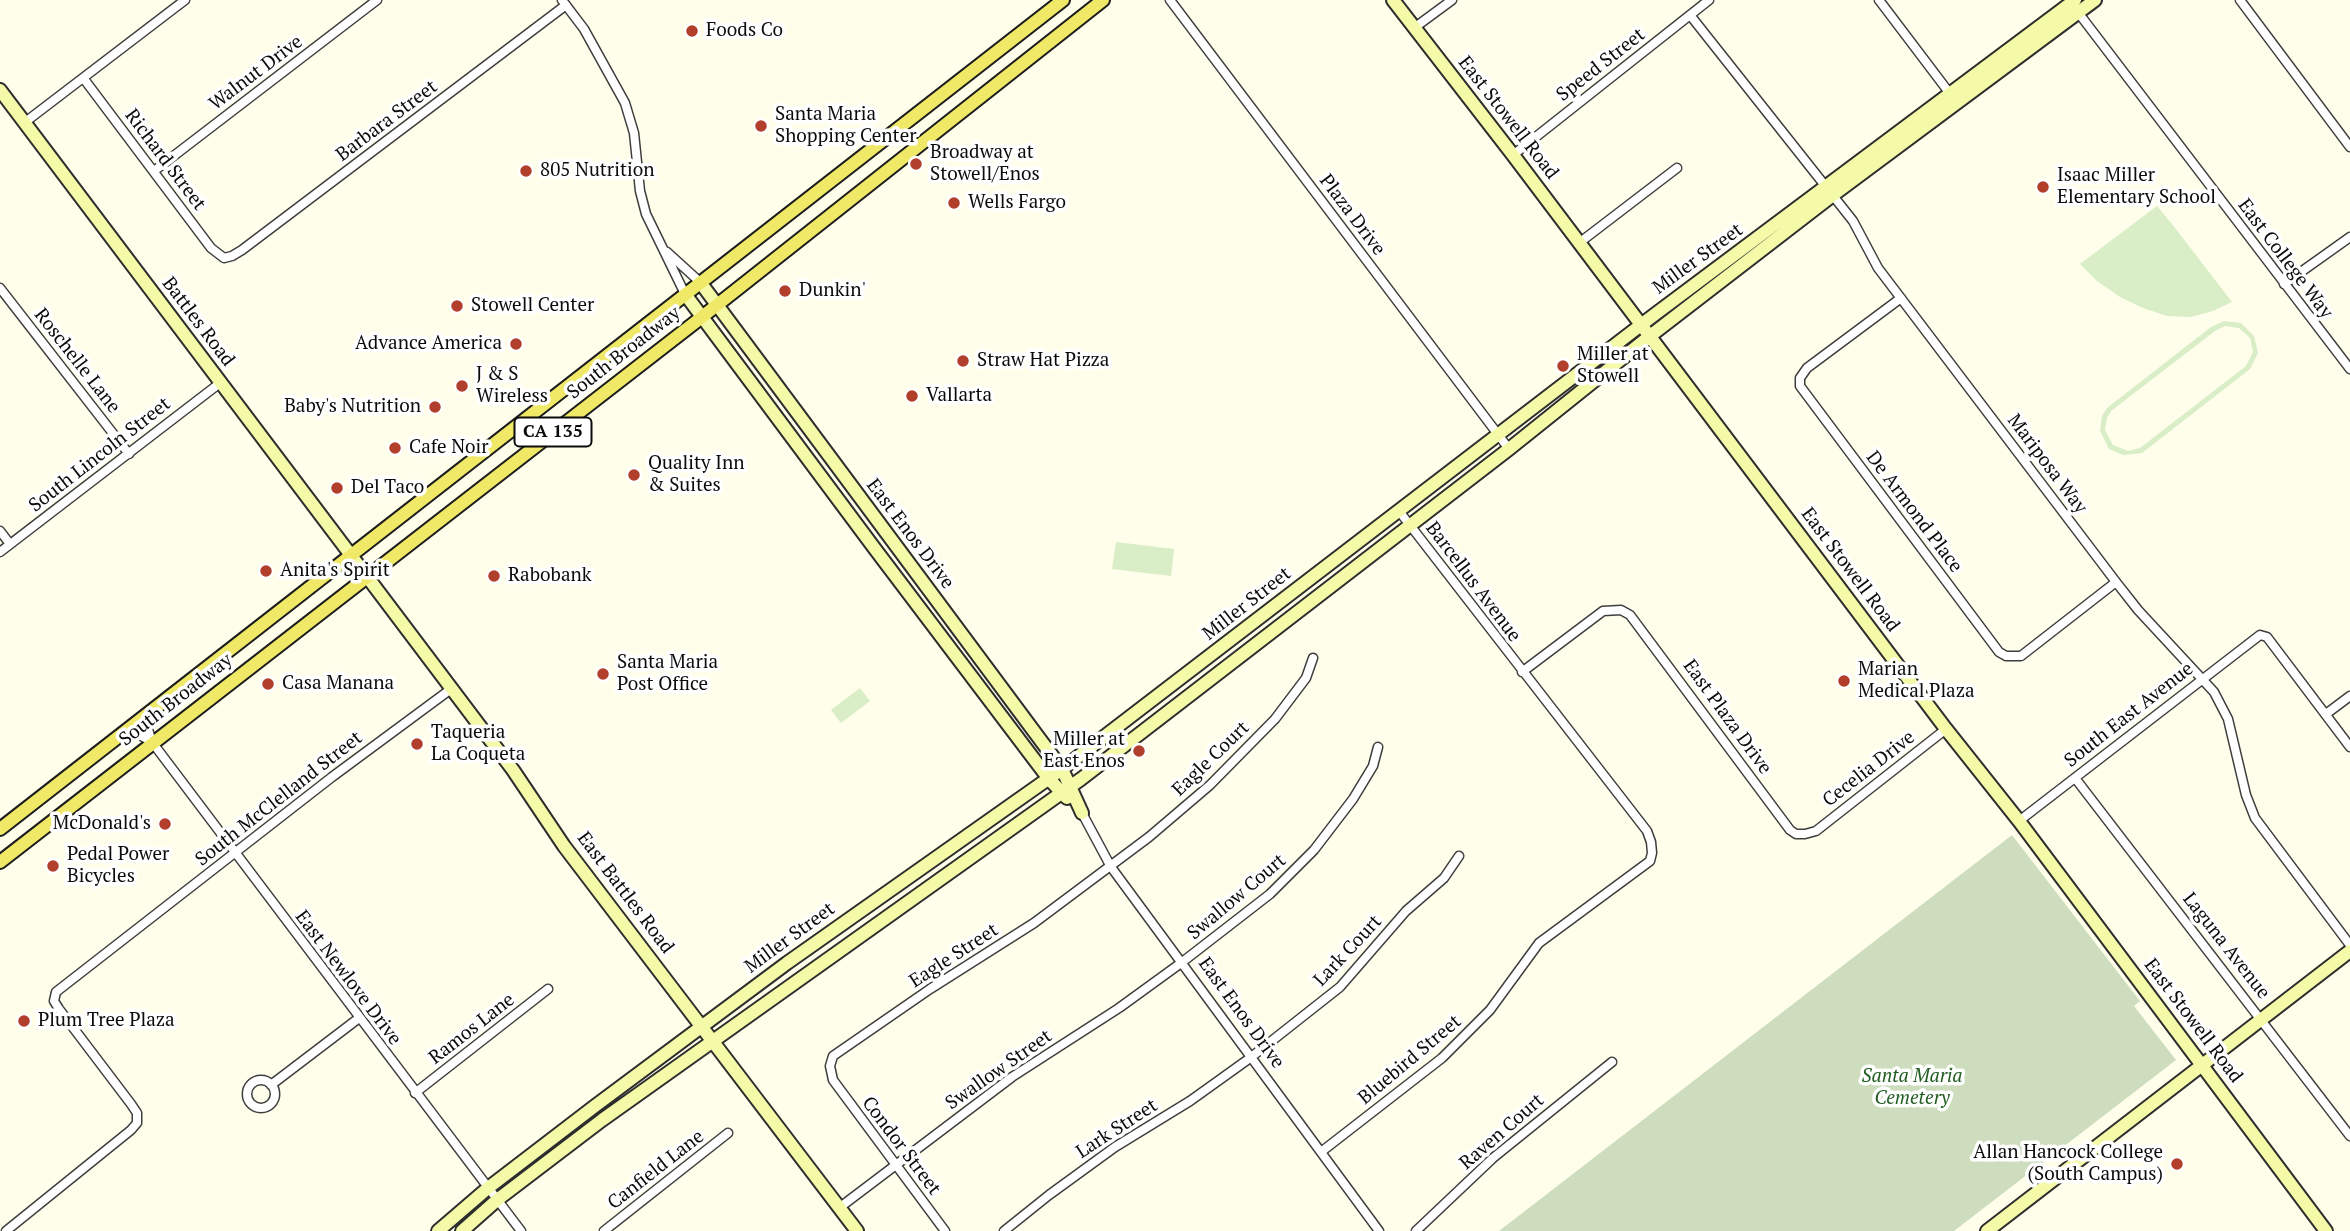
<!DOCTYPE html>
<style>
body{margin:0}
canvas{display:block;background:#fefeea}
</style>
<canvas width="2350" height="1231"></canvas>
<script>
const context = document.querySelector('canvas').getContext('2d');
context.lineJoin = 'round';
function fill(path, color) {
  context.fillStyle = color;
  context.fill(path, 'evenodd');
}
function poly(rows) {
  const path = new Path2D();
  for (const r of rows) {
    if (r.length === 3) {
      path.moveTo(r[0] + r[2], r[1]);
      path.arc(r[0], r[1], r[2], 0, 2 * Math.PI);
      continue;
    }
    path.moveTo(r[0], r[1]);
    for (let i = 2; i < r.length; i += 2) path.lineTo(r[i], r[i + 1]);
  }
  return path;
}
function stroke(path, color, width, dash) {
  context.strokeStyle = color;
  context.lineWidth = width;
  context.lineCap = dash ? 'butt' : 'round';
  context.setLineDash(dash || []);
  context.stroke(path);
}
function label(font, color, halo, rows, align = 'center') {
  context.font = font + ' "PT Serif",serif';
  context.lineWidth = 7;
  context.setLineDash([]);
  context.textBaseline = 'middle';
  context.strokeStyle = halo;
  context.fillStyle = color;
  for (const [text, x, y, turn = 0] of rows) {
    context.save();
    context.translate(x, y);
    context.rotate((+turn || 0) * Math.PI / 180);
    context.textAlign = isNaN(turn) ? turn : align;
    if (halo) context.strokeText(text, 0, 0);
    context.fillText(text, 0, 0);
    context.restore();
  }
}
fill(poly([
 [2012,835,2140,1001,2134,1006,2176,1060,1954,1231,1499,1231]
]), '#cdddbd');
fill(poly([
 [2157,206,2172,224,2232,302,2213,311,2191,317,2167,316,2143,308,2120,297,2097,281,2080,264],
 [2224,321,2241,323,2254,336,2258,353,2250,369,2142,453,2123,455,2109,449,2100,431,2102,416,2107,408,2211,327],
 [2225,326,2239,328,2250,338,2253,352,2246,366,2140,448,2128,451,2113,445,2105,430,2107,418,2111,411,2215,331],
 [1116,542,1174,549,1171,576,1112,569],
 [860,688,870,701,841,723,831,710]
]), '#d9edc7');
const street = poly([
 [562,0,584,29,625,103,634,133,640,191,646,214,685,294],
 [1170,0,1509,449],
 [1879,0,1951,95],
 [2240,0,2350,147],
 [2077,11,2350,369],
 [1690,15,1853,221,1878,268,2116,582,2138,610,2214,692,2228,719,2246,795,2255,818,2350,945],
 [1414,28,1452,0],
 [84,79,211,248,224,258,232,256,242,250,566,5],
 [24,123,185,0],
 [1513,155,1709,0],
 [154,171,377,0],
 [1579,243,1677,168],
 [667,252,700,282],
 [2284,284,2350,237],
 [0,288,129,454],
 [1901,298,1807,368,1800,378,1800,386,1999,652,2006,656,2021,656,2116,582],
 [0,531,10,544],
 [0,552,220,383],
 [1522,672,1603,611,1621,610,1630,615,1790,830,1796,834,1805,834,1816,831,1946,729],
 [2326,714,2350,696],
 [144,717,152,742,521,1231],
 [129,729,152,742],
 [2075,778,2350,1136],
 [1082,813,1111,867,1379,1231],
 [2019,821,2260,635,2267,637,2350,747],
 [261,1094,14],
 [271,1085,359,1018],
 [415,1093,548,989],
 [1321,1152,1442,1058,1490,1010,1539,943,1650,861,1652,853,1651,842,1647,831,1399,511],
 [839,1208,1012,1077,1119,1008,1181,963,1270,894,1314,850,1353,799,1373,766,1378,747],
 [6,1231,131,1130,137,1123,137,1113,131,1104,59,1009,54,1001,56,992,332,777,451,689],
 [604,1231,728,1133],
 [945,1231,833,1080,830,1066,833,1056,930,989,1034,923,1149,837,1210,785,1275,719,1306,678,1313,658],
 [1004,1231,1049,1195,1115,1147,1190,1101,1250,1058,1340,987,1406,911,1444,878,1459,856],
 [1416,1231,1493,1158,1612,1062]
]);
const secondary = poly([
 [1393,0,1513,155,1946,729,2019,821,2326,1231],
 [0,90,513,770,564,846,857,1231],
 [700,282,1062,769,1082,813],
 [685,294,875,549,1049,779,1067,798],
 [438,1231,488,1188,595,1106,787,963,1062,769,1654,315,2075,0],
 [462,1231,497,1200,602,1120,1081,779,1509,449,1650,336,1833,195,2095,0],
 [1987,1231,2350,951]
]);
const primary = poly([
 [0,829,1063,0],
 [0,862,693,324,1103,0]
]);
stroke(street, '#3e3e3e', 11);
stroke(secondary, '#2d2d2d', 16);
stroke(primary, '#1c1c1c', 16);
stroke(street, '#fff', 8);
stroke(secondary, '#f4faa8', 12);
stroke(primary, '#f0e867', 12);
for (const [x, y, r, color] of [
 [692,31,7,"#b13f2c"],
 [761,126,7,"#b13f2c"],
 [916,164,7,"#b13f2c"],
 [526,171,7,"#b13f2c"],
 [2043,187,7,"#b13f2c"],
 [954,203,7,"#b13f2c"],
 [785,291,7,"#b13f2c"],
 [457,306,7,"#b13f2c"],
 [516,344,7,"#b13f2c"],
 [963,361,7,"#b13f2c"],
 [1563,366,7,"#b13f2c"],
 [462,386,7,"#b13f2c"],
 [912,396,7,"#b13f2c"],
 [435,407,7,"#b13f2c"],
 [395,448,7,"#b13f2c"],
 [634,475,7,"#b13f2c"],
 [337,488,7,"#b13f2c"],
 [266,571,7,"#b13f2c"],
 [494,576,7,"#b13f2c"],
 [603,674,7,"#b13f2c"],
 [1844,681,7,"#b13f2c"],
 [268,684,7,"#b13f2c"],
 [417,744,7,"#b13f2c"],
 [1139,751,7,"#b13f2c"],
 [165,824,7,"#b13f2c"],
 [53,866,7,"#b13f2c"],
 [24,1021,7,"#b13f2c"],
 [2177,1164,7,"#b13f2c"]
]) {
  const dot = new Path2D();
  dot.arc(x, y, r, 0, 2 * Math.PI);
  context.fillStyle = color;
  context.fill(dot);
  stroke(dot, '#fff', 2.5);
}
for (const [x, y, w] of [
 [553,432,77]
]) {
  const box = new Path2D();
  box.roundRect(x - w / 2, y - 14.5, w, 29, 5);
  context.fillStyle = '#fff';
  context.fill(box);
  stroke(box, '#0b0b0b', 2);
}
label('bold 18px', '#0b0b0b', null, [
 ["CA 135",553,432]
]);
label('19px', '#0b0b0b', '#fff', [
 ["Foods Co",706,31],
 ["Santa Maria",775,115],
 ["Shopping Center",775,137],
 ["Broadway at",930,153],
 ["Stowell/Enos",930,175],
 ["805 Nutrition",540,171],
 ["Isaac Miller",2057,176],
 ["Elementary School",2057,198],
 ["Wells Fargo",968,203],
 ["Dunkin'",799,291],
 ["Stowell Center",471,306],
 ["Advance America",502,344,"right"],
 ["Miller at",1577,355],
 ["Stowell",1577,377],
 ["Straw Hat Pizza",977,361],
 ["J & S",476,375],
 ["Wireless",476,397],
 ["Vallarta",926,396],
 ["Baby's Nutrition",421,407,"right"],
 ["Cafe Noir",409,448],
 ["Quality Inn",648,464],
 ["& Suites",648,486],
 ["Del Taco",351,488],
 ["Anita's Spirit",280,571],
 ["Rabobank",508,576],
 ["Santa Maria",617,663],
 ["Post Office",617,685],
 ["Marian",1858,670],
 ["Medical Plaza",1858,692],
 ["Casa Manana",282,684],
 ["Taqueria",431,733],
 ["La Coqueta",431,755],
 ["Miller at",1125,740,"right"],
 ["East Enos",1125,762,"right"],
 ["McDonald's",151,824,"right"],
 ["Pedal Power",67,855],
 ["Bicycles",67,877],
 ["Plum Tree Plaza",38,1021],
 ["Allan Hancock College",2163,1153,"right"],
 ["(South Campus)",2163,1175,"right"]
], 'left');
label('19px', '#0b0b0b', '#fff', [
 ["Speed Street",1601,65,-38],
 ["Walnut Drive",256,73,-37],
 ["East Stowell Road",1508,118,52],
 ["Barbara Street",387,121,-37],
 ["Richard Street",165,160,53],
 ["Plaza Drive",1352,215,53],
 ["Miller Street",1698,259,-36],
 ["East College Way",2285,259,53],
 ["Battles Road",198,322,53],
 ["South Broadway",624,353,-38],
 ["Roschelle Lane",77,361,52],
 ["South Lincoln Street",100,455,-38],
 ["Mariposa Way",2047,464,53],
 ["De Armond Place",1914,512,53],
 ["East Enos Drive",910,534,53],
 ["East Stowell Road",1850,570,53],
 ["Barcellus Avenue",1473,582,53],
 ["Miller Street",1247,604,-38],
 ["South Broadway",176,700,-38],
 ["South East Avenue",2129,715,-38],
 ["East Plaza Drive",1727,717,54],
 ["Eagle Court",1211,759,-44],
 ["Cecelia Drive",1869,769,-38],
 ["South McClelland Street",279,799,-38],
 ["East Battles Road",625,893,53],
 ["Swallow Court",1237,897,-40],
 ["Miller Street",790,938,-36],
 ["Laguna Avenue",2226,946,52],
 ["Lark Court",1348,951,-47],
 ["Eagle Street",954,956,-33],
 ["East Newlove Drive",348,978,53],
 ["East Enos Drive",1241,1013,54],
 ["East Stowell Road",2193,1021,53],
 ["Ramos Lane",472,1029,-38],
 ["Bluebird Street",1410,1060,-40],
 ["Swallow Street",999,1070,-35],
 ["Lark Street",1117,1129,-33],
 ["Raven Court",1502,1132,-41],
 ["Condor Street",901,1146,53],
 ["Canfield Lane",656,1170,-38]
]);
label('italic 19px', '#215d20', '#fff', [
 ["Santa Maria",1912,1077],
 ["Cemetery",1912,1099]
]);
</script>
